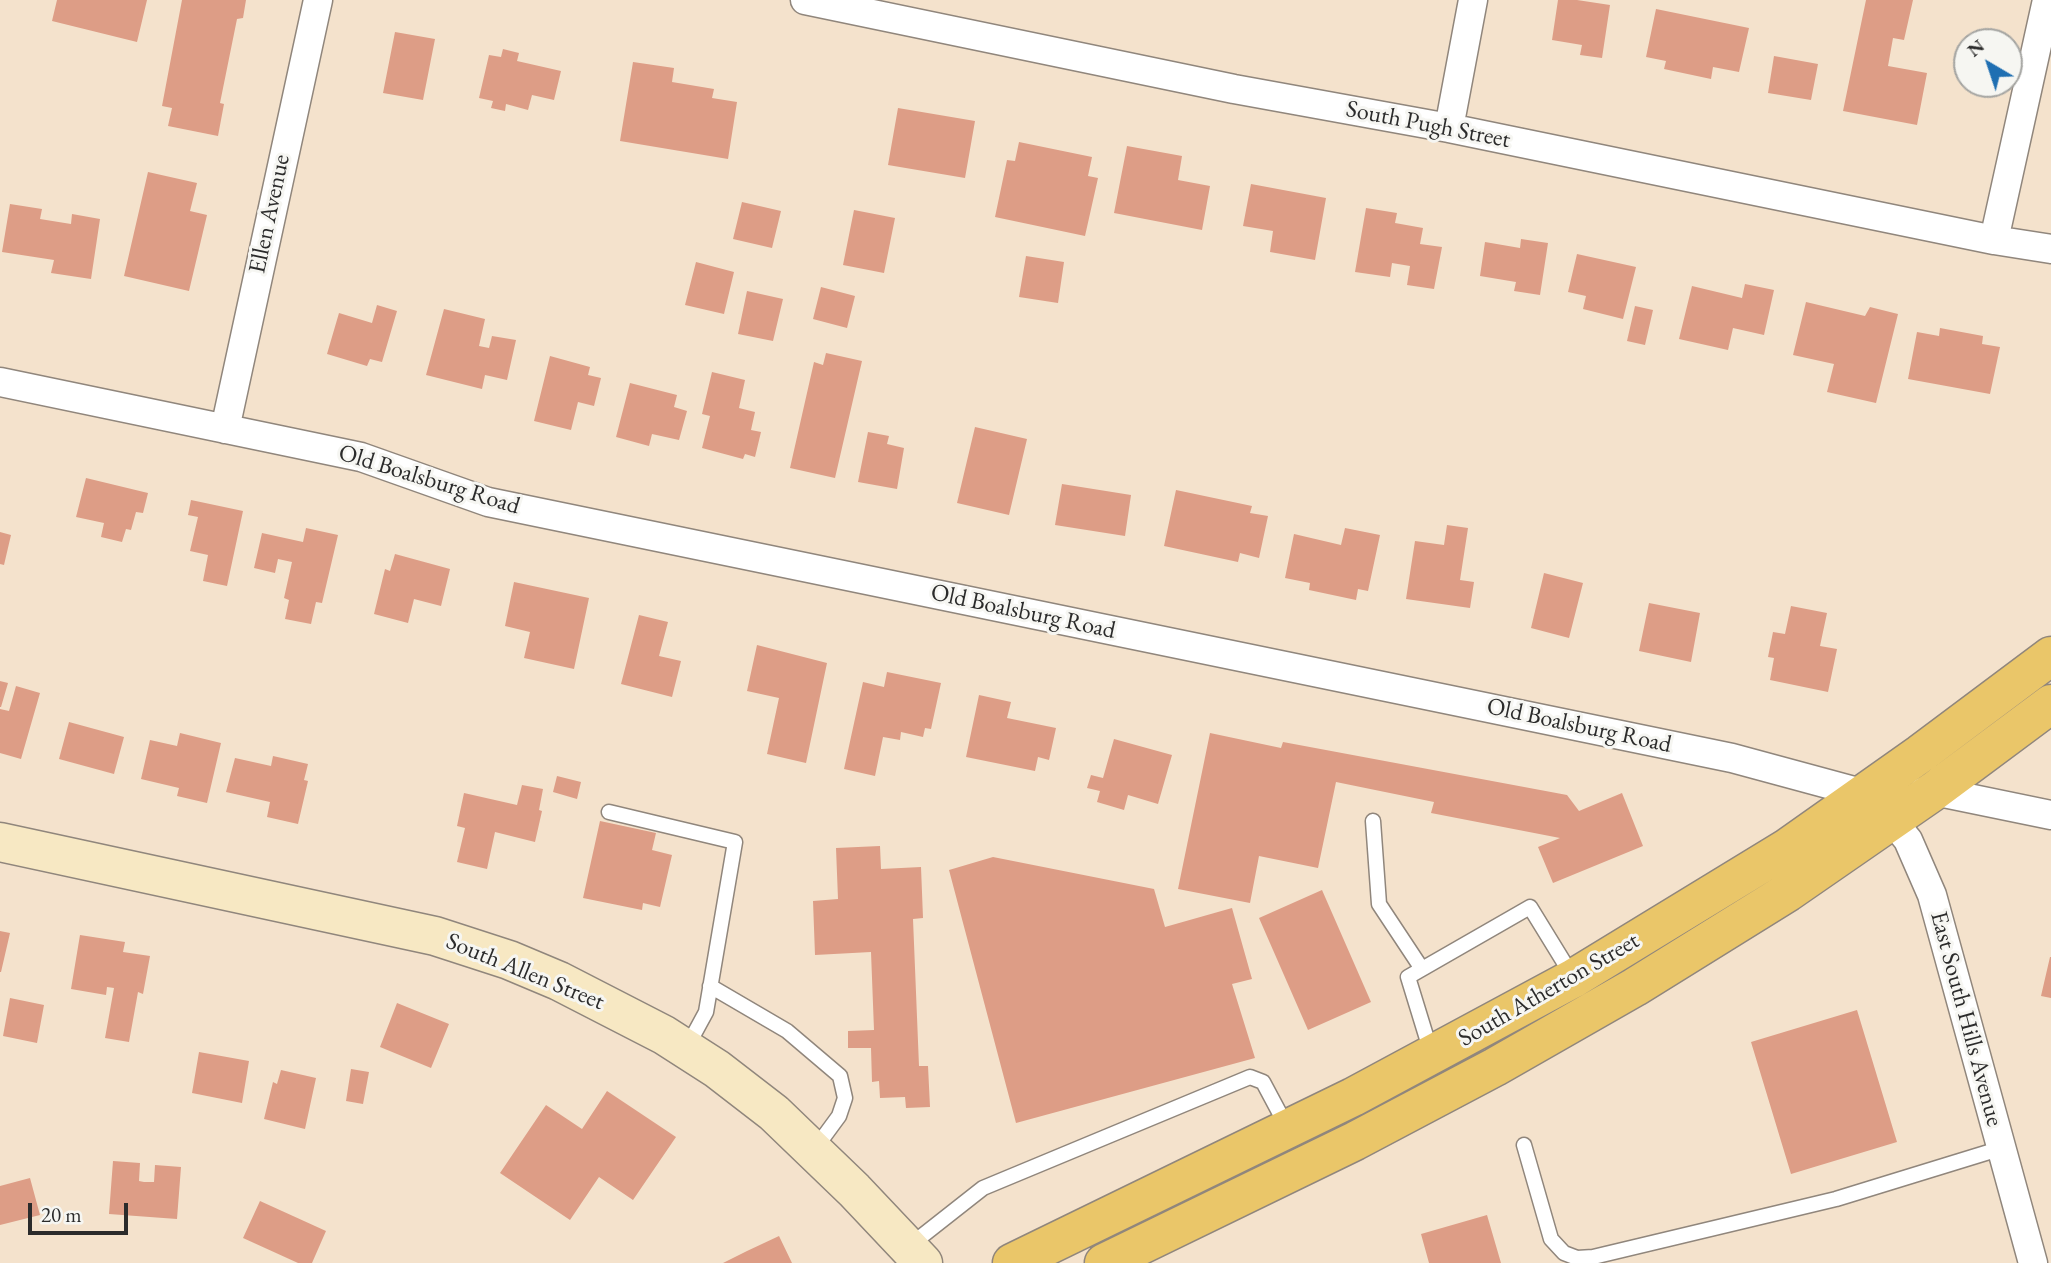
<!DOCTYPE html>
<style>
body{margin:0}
#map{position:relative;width:2051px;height:1263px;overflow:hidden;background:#f4e2cc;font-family:"EB Garamond",serif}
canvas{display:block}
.north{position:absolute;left:1953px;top:28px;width:70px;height:70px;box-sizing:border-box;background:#f6f6f2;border:2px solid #a5a5a2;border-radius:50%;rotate:321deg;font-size:19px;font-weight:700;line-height:28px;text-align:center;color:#2b2b2b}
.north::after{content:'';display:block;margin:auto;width:24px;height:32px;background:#1f6fb2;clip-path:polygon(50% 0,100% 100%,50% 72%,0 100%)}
.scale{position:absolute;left:28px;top:1203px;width:100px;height:32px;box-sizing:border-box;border:4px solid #2b2b2b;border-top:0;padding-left:9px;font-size:21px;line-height:24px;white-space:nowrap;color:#2b2b2b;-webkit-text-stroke:5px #f6f6f2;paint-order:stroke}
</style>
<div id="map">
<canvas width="2051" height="1263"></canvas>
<div class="north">N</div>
<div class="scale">20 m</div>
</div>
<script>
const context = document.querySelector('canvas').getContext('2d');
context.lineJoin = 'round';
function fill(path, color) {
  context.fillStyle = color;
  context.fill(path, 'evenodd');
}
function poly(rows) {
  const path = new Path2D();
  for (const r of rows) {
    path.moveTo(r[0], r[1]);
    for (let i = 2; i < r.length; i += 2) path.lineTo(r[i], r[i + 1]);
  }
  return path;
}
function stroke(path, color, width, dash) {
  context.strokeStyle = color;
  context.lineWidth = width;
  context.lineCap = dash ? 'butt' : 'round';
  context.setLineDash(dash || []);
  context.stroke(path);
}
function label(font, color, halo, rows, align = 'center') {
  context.font = font + ' "EB Garamond",serif';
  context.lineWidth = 6;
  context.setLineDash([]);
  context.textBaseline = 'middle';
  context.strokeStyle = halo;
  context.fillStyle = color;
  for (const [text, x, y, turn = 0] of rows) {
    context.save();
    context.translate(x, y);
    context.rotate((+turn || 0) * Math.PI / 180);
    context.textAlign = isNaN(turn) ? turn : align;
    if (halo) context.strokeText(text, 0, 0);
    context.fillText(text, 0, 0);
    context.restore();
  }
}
fill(poly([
 [57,0,147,0,137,42,52,21],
 [182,0,246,0,243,18,237,19,220,103,224,104,218,136,168,126,172,108,162,106],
 [1558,0,1577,0,1610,5,1602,58,1580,55,1582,45,1552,40],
 [1866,0,1913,0,1904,40,1893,38,1888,66,1927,73,1917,125,1843,111],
 [1656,9,1749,28,1739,72,1713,67,1711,79,1664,69,1666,61,1646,57],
 [395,32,435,39,423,100,383,93],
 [503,49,519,53,517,61,561,71,554,100,532,95,528,110,506,104,505,111,491,108,493,101,479,98,489,55,501,57],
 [1774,56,1818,64,1811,100,1768,93],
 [633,62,674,68,672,82,714,89,712,98,737,102,728,159,620,141],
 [898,108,975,121,965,178,888,165],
 [1019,142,1092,157,1088,176,1098,178,1085,236,995,217,1007,160,1015,161],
 [1127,146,1182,156,1178,180,1210,186,1202,230,1114,213],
 [148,172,197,183,190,211,207,215,189,291,124,276],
 [1251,184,1326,198,1315,260,1270,252,1273,231,1243,226],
 [742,202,781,211,772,248,733,239],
 [10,204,42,209,40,219,71,224,72,214,100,219,91,279,51,273,54,260,2,252],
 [1366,208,1397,213,1395,223,1423,228,1420,244,1442,247,1434,289,1407,285,1410,266,1392,263,1390,277,1355,272],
 [854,210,895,218,884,273,843,265],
 [1521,239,1548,243,1540,295,1514,291,1516,282,1480,276,1485,242,1520,248],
 [1577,254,1636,267,1623,319,1583,309,1586,296,1568,292],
 [1026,256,1064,262,1058,303,1019,297],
 [696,262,734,272,724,314,685,305],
 [1745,284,1774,290,1764,335,1733,328,1728,350,1679,339,1692,286,1742,298],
 [821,287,855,296,847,328,813,319],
 [747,291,783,299,773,341,738,334],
 [1806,302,1865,316,1870,307,1898,314,1876,403,1827,392,1834,364,1793,355],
 [377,305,397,311,382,362,370,359,367,366,327,354,339,313,372,323],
 [1635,306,1653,310,1645,345,1627,341],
 [444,309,485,319,479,346,489,348,492,336,516,340,507,380,485,375,482,389,426,375],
 [1940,328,1983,336,1982,344,2000,347,1990,394,1908,379,1917,332,1939,336],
 [826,353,862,361,835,478,790,468,814,362,823,365],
 [550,356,590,367,588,375,601,378,594,406,578,402,571,430,534,421],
 [712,372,745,380,739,408,755,412,751,430,761,432,755,457,745,454,743,459,702,448,710,416,702,414],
 [630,383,677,395,674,407,687,411,679,440,652,434,649,446,616,437],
 [975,427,1027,439,1009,515,957,503],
 [868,432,889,436,887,444,904,448,897,489,858,482],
 [86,478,148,493,143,513,136,512,131,530,126,529,122,542,101,537,104,523,76,517],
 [1062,484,1131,495,1125,536,1055,525],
 [1176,490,1252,506,1250,513,1268,516,1259,558,1240,553,1238,562,1164,546],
 [191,500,243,511,227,586,203,581,208,555,190,551,198,517,188,515],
 [1447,525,1468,528,1460,580,1474,582,1470,608,1406,599,1415,541,1444,545],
 [306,528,338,535,322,603,316,602,311,624,285,619,289,600,284,598,292,562,278,559,275,573,254,568,262,533,303,542],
 [1345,528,1380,535,1368,591,1358,589,1356,600,1309,590,1310,583,1285,578,1294,534,1341,545],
 [0,532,11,535,4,565,0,564],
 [395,554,450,569,441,606,414,599,408,623,374,614,385,569,390,571],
 [1544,573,1583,583,1569,638,1531,628],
 [514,582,589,598,574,669,524,658,530,632,505,626],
 [1649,603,1700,613,1691,662,1639,651],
 [1791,606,1827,613,1820,646,1837,649,1828,692,1770,680,1774,658,1768,657,1773,632,1785,634],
 [639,615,668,622,659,656,681,661,672,697,621,684],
 [757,645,827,663,806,763,767,754,779,698,747,691],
 [887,672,941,683,931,729,925,728,923,737,901,732,900,740,883,737,875,776,844,769,863,682,884,687],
 [0,681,8,683,1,707,0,707],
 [16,686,40,693,21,759,0,753,0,709,9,711],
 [979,695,1011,702,1007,718,1056,728,1049,760,1038,757,1035,771,966,757],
 [69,722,124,737,114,774,59,759],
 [180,733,221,743,207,803,177,796,179,788,141,779,150,740,177,746],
 [1210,733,1281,748,1283,742,1567,795,1579,811,1622,793,1643,846,1553,883,1538,847,1560,838,1431,813,1434,802,1336,782,1318,868,1259,856,1250,903,1178,889],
 [1114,739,1172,755,1158,804,1128,795,1124,810,1097,802,1100,791,1087,788,1091,775,1103,778],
 [273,756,308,764,304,780,308,781,298,824,267,817,270,802,226,792,235,758,271,766],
 [557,776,581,782,577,799,553,792],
 [522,785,543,789,539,810,542,811,535,842,495,832,487,869,457,862,465,828,457,826,464,793,517,805],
 [600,821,656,833,652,850,672,855,660,907,643,903,642,910,583,898],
 [880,846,881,869,921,867,923,918,913,919,919,1066,928,1066,930,1107,906,1108,905,1097,880,1098,879,1081,872,1082,871,1048,848,1048,848,1031,874,1030,871,952,815,955,813,901,838,899,836,848],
 [993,857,1154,889,1165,927,1232,908,1252,979,1232,984,1255,1058,1016,1123,949,870],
 [1322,890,1371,1002,1308,1030,1259,918],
 [0,931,10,933,1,972,0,972],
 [80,935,125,942,123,952,150,956,143,994,138,992,129,1042,105,1038,114,988,107,987,106,995,71,989],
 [2050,957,2051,957,2051,998,2041,996],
 [10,998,44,1005,37,1043,3,1036],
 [397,1003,449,1024,431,1068,380,1047],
 [1857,1010,1897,1142,1791,1174,1751,1042],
 [199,1052,249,1061,242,1103,192,1093],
 [351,1069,369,1072,363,1104,346,1101],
 [281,1070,316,1078,305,1129,264,1119,273,1082,277,1084],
 [607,1091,676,1137,633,1200,599,1177,570,1220,500,1173,546,1105,582,1129],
 [113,1161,140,1163,139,1181,144,1182,154,1182,155,1165,181,1167,177,1219,109,1214],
 [30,1178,40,1215,0,1225,0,1186],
 [260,1201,326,1231,312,1263,298,1263,243,1238],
 [1487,1215,1501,1263,1429,1263,1421,1234],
 [779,1236,792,1263,723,1263,747,1251]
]), '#dd9d86');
const lane = poly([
 [609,812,735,842,706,1012,687,1047],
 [1373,821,1379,904,1422,969],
 [710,986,787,1031,840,1076,845,1098,839,1116,814,1150],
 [1431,1052,1408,977,1530,907,1573,977],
 [1524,1145,1551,1239,1564,1253,1577,1258,1593,1257,1836,1199,2002,1148],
 [908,1247,983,1188,1250,1077,1263,1082,1287,1127]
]);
const street = poly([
 [805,0,1234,89,1449,128,1994,240,2051,249],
 [1449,128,1473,0],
 [1994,240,2047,0],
 [0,382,361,457,488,502,1732,758,1865,794,1876,793],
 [225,429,318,0],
 [1923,792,1934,791,2051,815],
 [1881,807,1908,840,1932,895,2033,1263]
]);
const secondary = poly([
 [0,842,435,936,509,960,559,981,664,1035,717,1069,774,1113,854,1190,923,1263]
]);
const primary = poly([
 [1012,1263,1353,1097,1574,978,1787,848,1920,754,2051,656],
 [1104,1263,1355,1141,1495,1067,1635,987,1788,892,1934,791,2051,704]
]);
stroke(lane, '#90867c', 17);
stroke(street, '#90867c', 31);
stroke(secondary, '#90867c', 41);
stroke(primary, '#90867c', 41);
stroke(lane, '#fff', 14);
stroke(street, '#fff', 28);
stroke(secondary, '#f7e8c3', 38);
stroke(primary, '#eac669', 38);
label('24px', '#2b2b2b', '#f6f6f2', [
 ["South Pugh Street",1428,125,11],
 ["Ellen Avenue",270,214,-78],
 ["Old Boalsburg Road",429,480,17],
 ["Old Boalsburg Road",1023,612,12],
 ["Old Boalsburg Road",1579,726,12],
 ["South Allen Street",525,972,22],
 ["South Atherton Street",1549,990,-30],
 ["East South Hills Avenue",1966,1019,75]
]);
</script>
